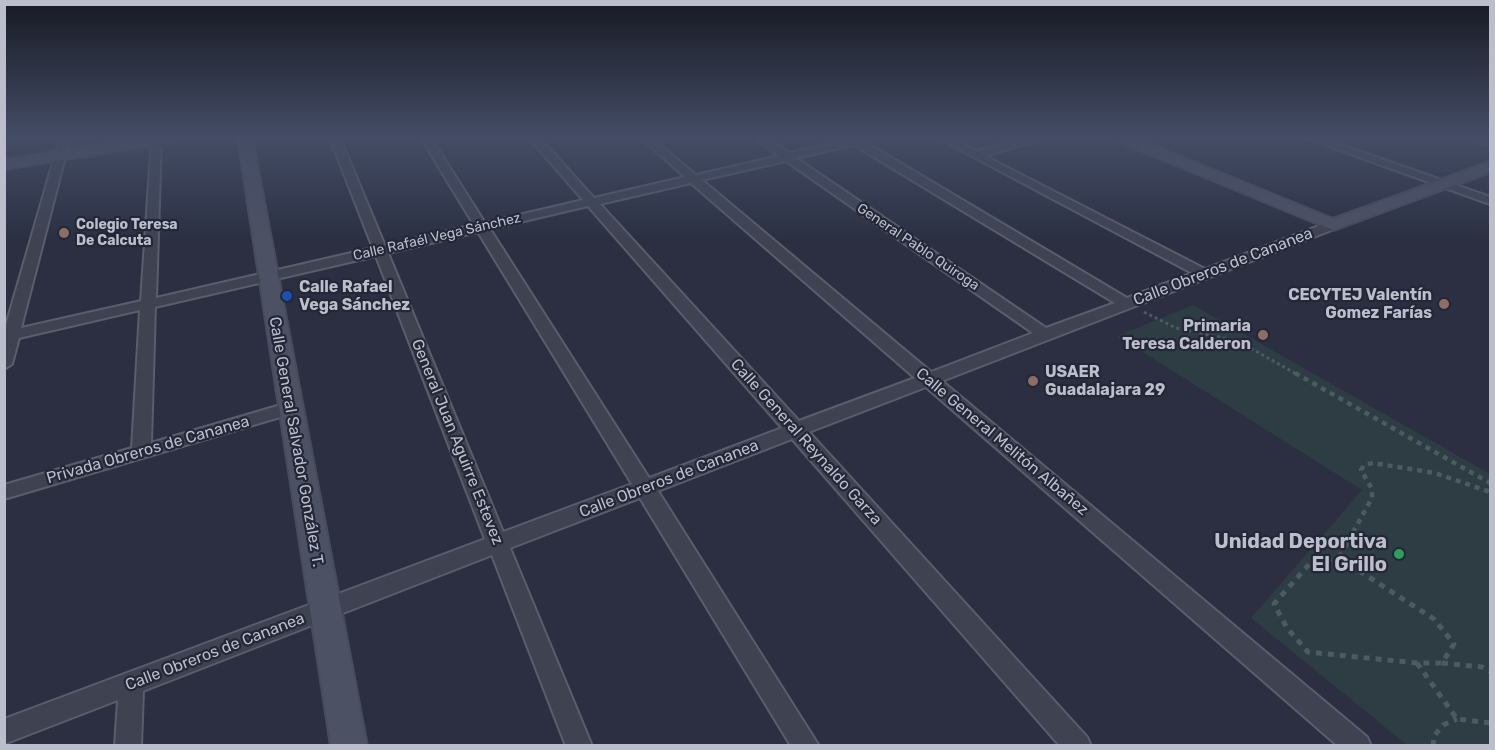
<!DOCTYPE html>
<meta charset="utf-8">
<style>
body{margin:0}
#map{position:relative;width:1495px;height:750px;overflow:hidden;background:#2b2f41;font-family:Rubik,sans-serif}
canvas{display:block}
.frame{position:absolute;inset:0;border:6px solid #bcbecb;pointer-events:none}
</style>
<div id="map">
<canvas width="1495" height="750"></canvas>
<div class="frame"></div>
</div>
<script>
const context = document.querySelector('canvas').getContext('2d');
context.lineJoin = 'round';
function fill(path, color) {
  context.fillStyle = color;
  context.fill(path, 'evenodd');
}
function poly(rows) {
  const path = new Path2D();
  for (const r of rows) {
    path.moveTo(r[0], r[1]);
    for (let i = 2; i < r.length; i += 2) path.lineTo(r[i], r[i + 1]);
  }
  return path;
}
function stroke(path, color, width, dash) {
  context.strokeStyle = color;
  context.lineWidth = width;
  context.lineCap = dash ? 'butt' : 'round';
  context.setLineDash(dash || []);
  context.stroke(path);
}
function label(font, color, halo, rows, align = 'center') {
  context.font = font + ' Rubik,sans-serif';
  context.lineWidth = 4.5;
  context.setLineDash([]);
  context.textBaseline = 'middle';
  context.strokeStyle = halo;
  context.fillStyle = color;
  for (const [text, x, y, turn = 0] of rows) {
    context.save();
    context.translate(x, y);
    context.rotate((+turn || 0) * Math.PI / 180);
    context.textAlign = isNaN(turn) ? turn : align;
    if (halo) context.strokeText(text, 0, 0);
    context.fillText(text, 0, 0);
    context.restore();
  }
}
fill(poly([
 [1193,305,1490,474,1490,745,1407,745,1251,618,1362,490,1117,336]
]), '#2e3d43');
const street = poly([
 [60,138,70,138,21,328,141,301,152,138,161,140,156,298,373,248,330,138,340,138,385,246,474,225,421,138,431,138,485,223,583,200,529,138,540,138,594,198,685,177,641,138,652,138,696,175,779,156,755,138,767,138,789,153,846,140,845,138,875,138,865,142,1127,298,1192,273,938,138,951,138,977,151,1028,138,1045,138,985,156,1205,269,1329,222,1337,222,1339,225,1337,228,942,381,1367,737,1371,746,1338,746,926,387,809,432,1087,737,1091,746,1060,746,792,439,658,491,819,746,791,746,640,498,510,548,592,746,566,746,492,555,143,691,141,746,115,746,118,700,4,744,4,719,485,539,376,256,155,307,151,443,291,402,297,404,300,408,297,412,4,499,4,485,132,448,140,310,19,338,12,364,4,369,4,332,60,138],
 [854,145,1115,303,1046,328,796,158,854,145],
 [786,161,1033,333,931,372,702,180,786,161],
 [691,183,915,378,799,421,600,204,691,183],
 [588,206,782,428,649,478,490,229,588,206],
 [478,232,632,484,503,532,388,253,478,232],
 [1306,138,1321,138,1490,197,1490,204,1306,138],
 [1473,138,1490,139,1490,145,1474,140,1473,138]
]);
const secondary = poly([
 [144,138,177,138,170,142,4,169,4,160,144,138],
 [238,138,252,138,367,746,331,746,238,138],
 [1116,138,1135,138,1333,219,1490,162,1490,172,1333,230,1118,141,1116,138]
]);
stroke(street, '#5a5d6c', 4);
stroke(secondary, '#484b5b', 4);
stroke(poly([
 [1144,312,1176,328,1238,341,1298,375]
]), '#4d5a61', 3, [3, 3]);
stroke(poly([
 [1295,373,1490,483],
 [1348,541,1372,498,1372,489,1361,470,1364,465,1373,463,1435,473,1490,492]
]), '#4d5a61', 4.5, [5, 5]);
stroke(poly([
 [1339,558,1434,619,1454,644,1442,663,1417,663,1308,652,1287,628,1274,604,1311,562,1339,558],
 [1339,558,1349,540],
 [1417,663,1457,719,1490,723],
 [1442,663,1482,667,1490,671],
 [1433,746,1434,736,1443,725,1457,719]
]), '#4d5a61', 5, [6, 6]);
fill(street, '#3f4251');
fill(secondary, '#4d5164');
const sky = context.createLinearGradient(0, 0, 0, 243);
sky.addColorStop(0, '#181a24');
sky.addColorStop(0.57, '#444d65');
sky.addColorStop(1, '#444d6500');
context.fillStyle = sky;
context.fillRect(0, 0, 1495, 243);
for (const [x, y, r, color] of [
 [64,233,6,"#8d6e63"],
 [287,296,6,"#1a4fb4"],
 [1444,304,6,"#8d6e63"],
 [1263,335,6,"#8d6e63"],
 [1033,381,6,"#8d6e63"],
 [1399,554,6,"#2e9e5b"]
]) {
  const dot = new Path2D();
  dot.arc(x, y, r, 0, 2 * Math.PI);
  context.fillStyle = color;
  context.fill(dot);
  stroke(dot, '#232737', 2);
}
label('bold 14px', '#bcbecb', '#232737', [
 ["Colegio Teresa",76,225],
 ["De Calcuta",76,241]
], 'left');
label('14px', '#bcbecb', '#232737', [
 ["Calle Rafaél Vega Sánchez",437,237,-13],
 ["General Pablo Quiroga",918,247,34]
]);
label('16px', '#bcbecb', '#232737', [
 ["Calle Obreros de Cananea",1223,267,-21],
 ["Calle General Salvador González T.",296,442,80],
 ["General Juan Aguirre Estevez",457,442,68],
 ["Calle General Reynaldo Garza",806,442,48],
 ["Calle General Melitón Albañez",1002,442,40],
 ["Privada Obreros de Cananea",148,450,-16],
 ["Calle Obreros de Cananea",669,479,-21],
 ["Calle Obreros de Cananea",215,652,-21]
]);
label('bold 16px', '#bcbecb', '#232737', [
 ["Calle Rafael",299,287],
 ["Vega Sánchez",299,305],
 ["CECYTEJ Valentín",1432,295,"right"],
 ["Gomez Farías",1432,313,"right"],
 ["Primaria",1251,326,"right"],
 ["Teresa Calderon",1251,344,"right"],
 ["USAER",1045,372],
 ["Guadalajara 29",1045,390]
], 'left');
label('bold 20px', '#bcbecb', '#232737', [
 ["Unidad Deportiva",1387,542],
 ["El Grillo",1387,565]
], 'right');
</script>
